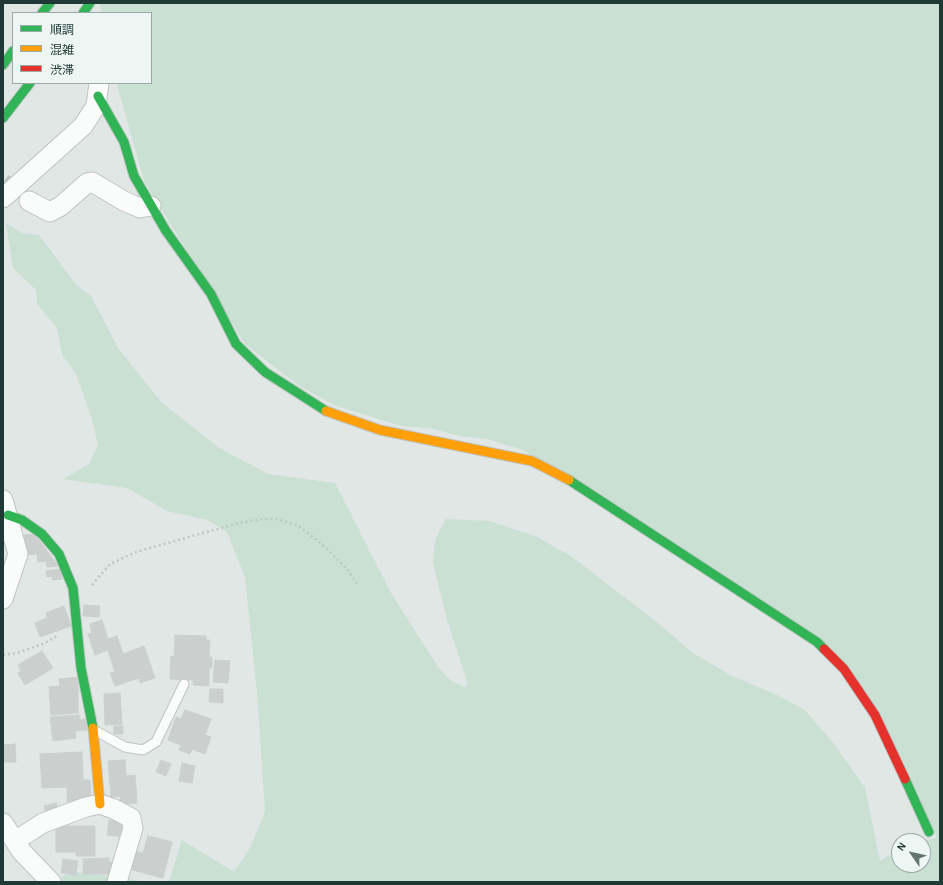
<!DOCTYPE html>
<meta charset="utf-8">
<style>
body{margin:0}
#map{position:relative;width:943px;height:885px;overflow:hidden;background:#e1e7e4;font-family:"Alegreya Sans","Noto Sans JP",sans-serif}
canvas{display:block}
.frame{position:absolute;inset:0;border:4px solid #1f3934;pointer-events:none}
.legend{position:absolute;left:12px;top:12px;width:140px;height:72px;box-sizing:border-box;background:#eef6f3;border:1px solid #9baaa7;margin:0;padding:5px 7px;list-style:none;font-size:12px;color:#1f3934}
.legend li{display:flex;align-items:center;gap:8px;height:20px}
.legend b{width:20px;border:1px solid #9baaa7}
.north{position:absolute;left:891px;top:833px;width:40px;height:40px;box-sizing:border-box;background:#eef6f3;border:1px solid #9baaa7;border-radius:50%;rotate:304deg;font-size:11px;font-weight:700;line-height:16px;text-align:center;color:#1f3934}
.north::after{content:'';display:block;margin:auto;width:14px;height:18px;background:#637672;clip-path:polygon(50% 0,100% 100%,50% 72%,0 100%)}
</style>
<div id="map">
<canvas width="943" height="885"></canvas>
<div class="frame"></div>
<ul class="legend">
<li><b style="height:5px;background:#30b455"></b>順調</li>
<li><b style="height:5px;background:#ff9f0a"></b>混雑</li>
<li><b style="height:5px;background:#e5322d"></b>渋滞</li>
</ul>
<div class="north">N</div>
</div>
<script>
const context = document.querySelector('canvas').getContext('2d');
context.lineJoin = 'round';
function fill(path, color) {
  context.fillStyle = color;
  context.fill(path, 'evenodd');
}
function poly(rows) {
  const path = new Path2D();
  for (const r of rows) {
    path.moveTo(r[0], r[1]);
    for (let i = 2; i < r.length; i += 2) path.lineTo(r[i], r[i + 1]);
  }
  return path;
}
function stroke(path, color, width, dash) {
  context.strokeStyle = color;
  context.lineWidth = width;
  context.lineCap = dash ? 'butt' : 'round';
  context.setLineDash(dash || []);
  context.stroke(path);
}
fill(poly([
 [99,3,940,3,940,882,169,882,182,840,234,872,249,850,265,812,257,692,245,577,227,532,208,520,167,511,127,488,63,479,89,464,98,445,91,416,75,372,62,355,57,328,37,304,36,290,13,268,6,223,22,233,39,235,76,285,91,296,118,348,162,403,221,449,268,474,335,483,391,593,438,667,451,681,465,687,468,684,447,619,433,563,435,540,446,519,490,521,537,537,571,556,654,620,693,653,730,675,777,695,805,710,834,744,865,788,880,861,899,849,899,865,923,865,923,841,915,841,937,838,851,670,523,450,487,439,459,436,430,428,401,426,334,405,298,385,245,344,144,181,120,95,117,83,151,83,151,13,102,13],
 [70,872,89,873,147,882,59,882,62,877]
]), '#c9e0d2');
const building = poly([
 [35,534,58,566,47,567,46,561,38,562,37,554,27,555,24,535,35,534],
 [60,569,62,579,53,580,52,576,47,577,46,571,60,569],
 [84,605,100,606,99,617,83,616,84,605],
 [64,606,71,626,40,637,35,623,47,618,46,613,64,606],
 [102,620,108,639,117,636,123,654,144,646,155,678,140,683,139,678,115,686,110,673,115,672,108,650,95,655,88,634,92,633,90,624,102,620],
 [175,635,206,636,206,640,210,640,209,657,212,657,212,668,209,668,209,686,193,685,193,680,170,679,171,656,174,657,175,635],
 [42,651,53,668,25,685,18,673,21,671,18,665,42,651],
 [215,660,230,661,228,683,213,682,215,660],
 [78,677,78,713,51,715,49,687,60,686,59,679,78,677],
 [210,689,223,689,223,703,209,702,210,689],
 [120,693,122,724,105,725,104,694,120,693],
 [185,710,211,719,205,735,211,737,205,754,192,749,190,754,179,750,181,745,168,740,176,717,181,719,185,710],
 [79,715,80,720,86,719,87,730,75,731,76,738,53,741,50,717,79,715],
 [114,726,123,726,123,734,114,734,114,726],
 [15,744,16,762,3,762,3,745,15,744],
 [82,752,83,780,90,780,91,801,67,802,67,787,42,788,40,754,82,752],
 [125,760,126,776,135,775,137,803,121,804,120,796,111,797,108,761,125,760],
 [161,760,171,764,166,776,156,772,161,760],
 [182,763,195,766,192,783,179,781,182,763],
 [56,803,59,812,46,815,44,806,56,803],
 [109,820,124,821,123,837,107,835,109,820],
 [56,826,95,826,95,856,76,856,76,852,56,852,56,826],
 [148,836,172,842,163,878,129,869,134,851,143,853,148,836],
 [109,858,109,862,114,862,114,874,83,874,83,859,109,858],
 [63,859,78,861,76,875,61,873,63,859]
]);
fill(building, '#cbd0ce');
stroke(building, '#cad0cd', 1);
stroke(poly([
 [3,183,29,201]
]), '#bac4c1', 19, [19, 10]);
const lane = poly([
 [94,730,125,747,143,750,156,742,184,684]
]);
const street = poly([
 [3,198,83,126,96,106,99,83],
 [29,201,50,212,61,206,87,183,92,182,124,201,140,208,151,206],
 [3,500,18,554,3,599],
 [3,823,22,852,51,882],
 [15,841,43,823,86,807,100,804,114,809,131,818,133,828,117,882]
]);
const fast = poly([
 [42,13,50,3],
 [83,13,90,3],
 [3,65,13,51],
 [98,96,124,142,134,176,166,231,211,294,236,344,265,372,326,411],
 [3,118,30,83],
 [569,480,817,642,824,649],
 [8,515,22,520,42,534,59,554,73,588,81,668,93,728],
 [905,779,929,832]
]);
const slow = poly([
 [326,411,380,430,532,461,569,480],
 [93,728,100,804]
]);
const jam = poly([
 [824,649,844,669,875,715,905,779]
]);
stroke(lane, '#bec4c1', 11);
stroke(street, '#bec4c1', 21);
stroke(fast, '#bdc4c2', 11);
stroke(slow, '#bdc4c2', 11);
stroke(jam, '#bdc4c2', 11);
stroke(poly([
 [92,585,110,564,136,552,235,524,261,519,276,519,297,525,318,541,332,554,346,568,358,585],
 [3,655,17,653,45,643,59,635]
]), '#bec7c5', 2.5, [2, 3]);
stroke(lane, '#fafbfb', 9);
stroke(street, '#fafbfb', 19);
stroke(fast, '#30b455', 9);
stroke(slow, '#ff9f0a', 9);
stroke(jam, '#e5322d', 9);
</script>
